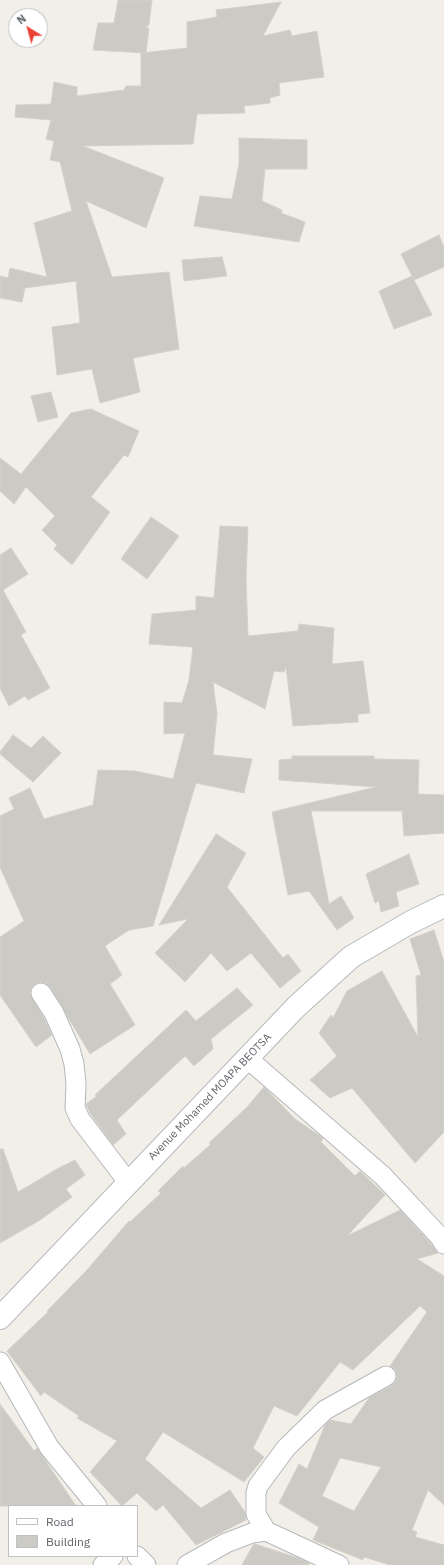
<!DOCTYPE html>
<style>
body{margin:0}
#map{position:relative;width:444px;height:1565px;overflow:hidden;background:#f1efe8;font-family:"IBM Plex Sans",sans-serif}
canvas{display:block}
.legend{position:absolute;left:8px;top:1505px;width:130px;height:52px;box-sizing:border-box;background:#fff;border:1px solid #bfc1c3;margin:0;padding:5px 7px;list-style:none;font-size:12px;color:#5f6368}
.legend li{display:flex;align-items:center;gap:8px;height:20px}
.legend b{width:20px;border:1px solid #bfc1c3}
.north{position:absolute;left:8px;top:8px;width:40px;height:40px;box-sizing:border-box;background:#fff;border:1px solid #bfc1c3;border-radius:50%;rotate:323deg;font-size:11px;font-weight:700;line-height:16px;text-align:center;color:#5f6368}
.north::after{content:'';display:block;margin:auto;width:14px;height:18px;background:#ea4335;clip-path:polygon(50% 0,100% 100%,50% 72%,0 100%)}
</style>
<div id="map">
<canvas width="444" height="1565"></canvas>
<ul class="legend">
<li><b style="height:5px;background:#fff"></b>Road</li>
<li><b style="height:11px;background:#cccac5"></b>Building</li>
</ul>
<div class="north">N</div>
</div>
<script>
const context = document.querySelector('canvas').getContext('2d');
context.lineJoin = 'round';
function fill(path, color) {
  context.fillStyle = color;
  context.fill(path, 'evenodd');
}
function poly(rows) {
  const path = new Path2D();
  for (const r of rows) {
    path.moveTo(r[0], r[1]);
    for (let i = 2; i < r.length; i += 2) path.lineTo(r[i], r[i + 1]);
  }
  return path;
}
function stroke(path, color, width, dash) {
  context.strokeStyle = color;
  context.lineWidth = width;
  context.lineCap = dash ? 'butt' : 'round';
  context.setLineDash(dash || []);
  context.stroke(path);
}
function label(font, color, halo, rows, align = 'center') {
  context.font = font + ' "IBM Plex Sans",sans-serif';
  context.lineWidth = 3;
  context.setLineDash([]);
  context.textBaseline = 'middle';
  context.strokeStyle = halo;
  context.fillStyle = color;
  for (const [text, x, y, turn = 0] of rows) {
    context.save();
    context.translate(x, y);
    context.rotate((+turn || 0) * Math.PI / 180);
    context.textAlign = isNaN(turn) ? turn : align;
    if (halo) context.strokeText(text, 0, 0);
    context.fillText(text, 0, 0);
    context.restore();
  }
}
const building = poly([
 [118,0,152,0,149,24,146,28,149,28,146,53,93,50,98,23,114,23,118,0],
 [281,2,263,36,290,30,292,36,317,31,324,77,279,83,280,95,270,98,270,103,244,106,245,113,197,114,193,144,83,146,164,178,146,228,86,201,112,277,169,272,179,349,133,358,140,392,100,403,92,369,57,375,52,327,80,323,76,281,25,288,22,302,0,298,0,276,8,278,10,268,47,277,34,223,72,211,60,162,50,160,54,141,46,139,51,120,15,117,16,105,51,104,54,82,77,87,77,96,124,90,126,86,141,86,141,53,187,48,187,22,217,17,216,10,281,2],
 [239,138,307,140,307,169,265,169,262,201,282,210,281,213,305,222,299,242,194,226,200,196,232,199,239,164,239,138],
 [439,235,444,247,444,267,414,280,401,254,439,235],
 [222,257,227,276,184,281,182,260,222,257],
 [412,276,432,315,394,329,379,291,412,276],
 [51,392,58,417,38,422,31,396,51,392],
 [91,409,139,431,128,457,124,455,91,497,110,512,72,565,54,549,57,545,42,530,55,516,26,487,14,504,0,491,0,458,21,474,71,413,91,409],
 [151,517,179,536,147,579,121,559,151,517],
 [220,526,248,527,246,578,248,636,298,631,299,624,334,628,332,664,363,661,370,713,358,714,358,722,293,726,286,667,284,672,274,671,265,709,213,682,217,714,213,755,252,759,244,793,196,783,153,926,129,930,105,946,122,975,110,984,135,1025,90,1054,50,987,46,983,40,982,35,984,31,988,30,994,44,1018,52,1035,36,1047,0,995,0,937,24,921,0,867,0,816,14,809,9,798,30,788,44,819,93,805,98,770,135,771,173,779,185,733,164,734,164,702,182,703,189,680,193,647,149,644,152,614,196,610,196,596,214,598,220,526],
 [11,548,28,574,3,590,26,632,21,635,50,688,28,700,25,696,9,706,0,688,0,555,11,548],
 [13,735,31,748,43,736,61,753,33,782,0,754,0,752,13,735],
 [292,756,374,756,374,759,419,760,418,794,444,795,444,833,404,836,402,811,311,811,329,904,341,896,354,918,337,930,309,891,288,895,272,812,376,787,279,780,279,760,292,759,292,756],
 [216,834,246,853,227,887,283,958,288,954,301,971,280,988,251,953,227,971,211,953,185,982,155,953,188,919,159,925,216,834],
 [409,854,419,884,396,892,399,906,381,912,379,901,375,903,366,874,409,854],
 [434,930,444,962,444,1132,415,1163,352,1088,330,1098,310,1080,337,1056,319,1033,331,1015,333,1018,347,991,382,971,418,1037,416,976,421,975,410,939,434,930],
 [237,988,253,1005,211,1039,213,1049,194,1066,185,1056,117,1120,126,1134,113,1145,90,1113,86,1104,96,1097,95,1095,186,1010,196,1021,237,988],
 [264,1087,295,1119,323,1138,321,1142,355,1176,360,1171,385,1195,347,1236,400,1210,431,1244,438,1253,417,1259,444,1276,444,1505,428,1490,412,1530,417,1532,415,1537,444,1545,444,1565,390,1565,364,1557,363,1560,313,1540,319,1527,279,1503,299,1464,307,1469,325,1425,330,1420,351,1424,369,1398,391,1386,395,1382,397,1377,396,1371,390,1366,427,1312,420,1306,353,1370,340,1362,297,1416,274,1406,253,1448,264,1457,244,1482,163,1432,145,1459,201,1508,230,1490,245,1512,246,1520,196,1545,163,1505,156,1511,137,1493,122,1506,90,1472,117,1441,77,1418,79,1416,44,1392,41,1396,7,1351,48,1312,47,1311,87,1270,129,1221,130,1222,161,1193,158,1191,183,1166,184,1168,211,1144,209,1143,247,1107,264,1087],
 [340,1458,381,1467,354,1511,322,1496,340,1458],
 [0,1149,3,1149,18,1192,57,1169,75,1160,85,1175,66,1189,72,1197,40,1220,0,1243,0,1149],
 [0,1404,34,1451,37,1448,76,1506,0,1506,0,1404],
 [255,1544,298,1558,309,1563,309,1565,242,1565,253,1545,255,1544]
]);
fill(building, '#cccac5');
stroke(building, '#d6d1c6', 1);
const street = poly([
 [41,993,54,1013,70,1049,74,1064,76,1084,75,1108,80,1119,128,1182],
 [247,1058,383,1176,440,1237,444,1244],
 [0,1362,49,1447,97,1506],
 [266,1531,256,1514,256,1493,258,1486,286,1448,325,1410,386,1376],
 [137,1556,146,1565],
 [103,1565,113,1556],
 [187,1565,226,1543,252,1533,266,1531,339,1565]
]);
const secondary = poly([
 [0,1318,296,1007,351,957,411,922,444,906]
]);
stroke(street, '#b5b8bc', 21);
stroke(secondary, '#b6babf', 24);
stroke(street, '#fff', 19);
stroke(secondary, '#fff', 22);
label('11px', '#5f6368', '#fff', [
 ["Avenue Mohamed MOAPA BEOTSA",210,1097,-46]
]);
</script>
